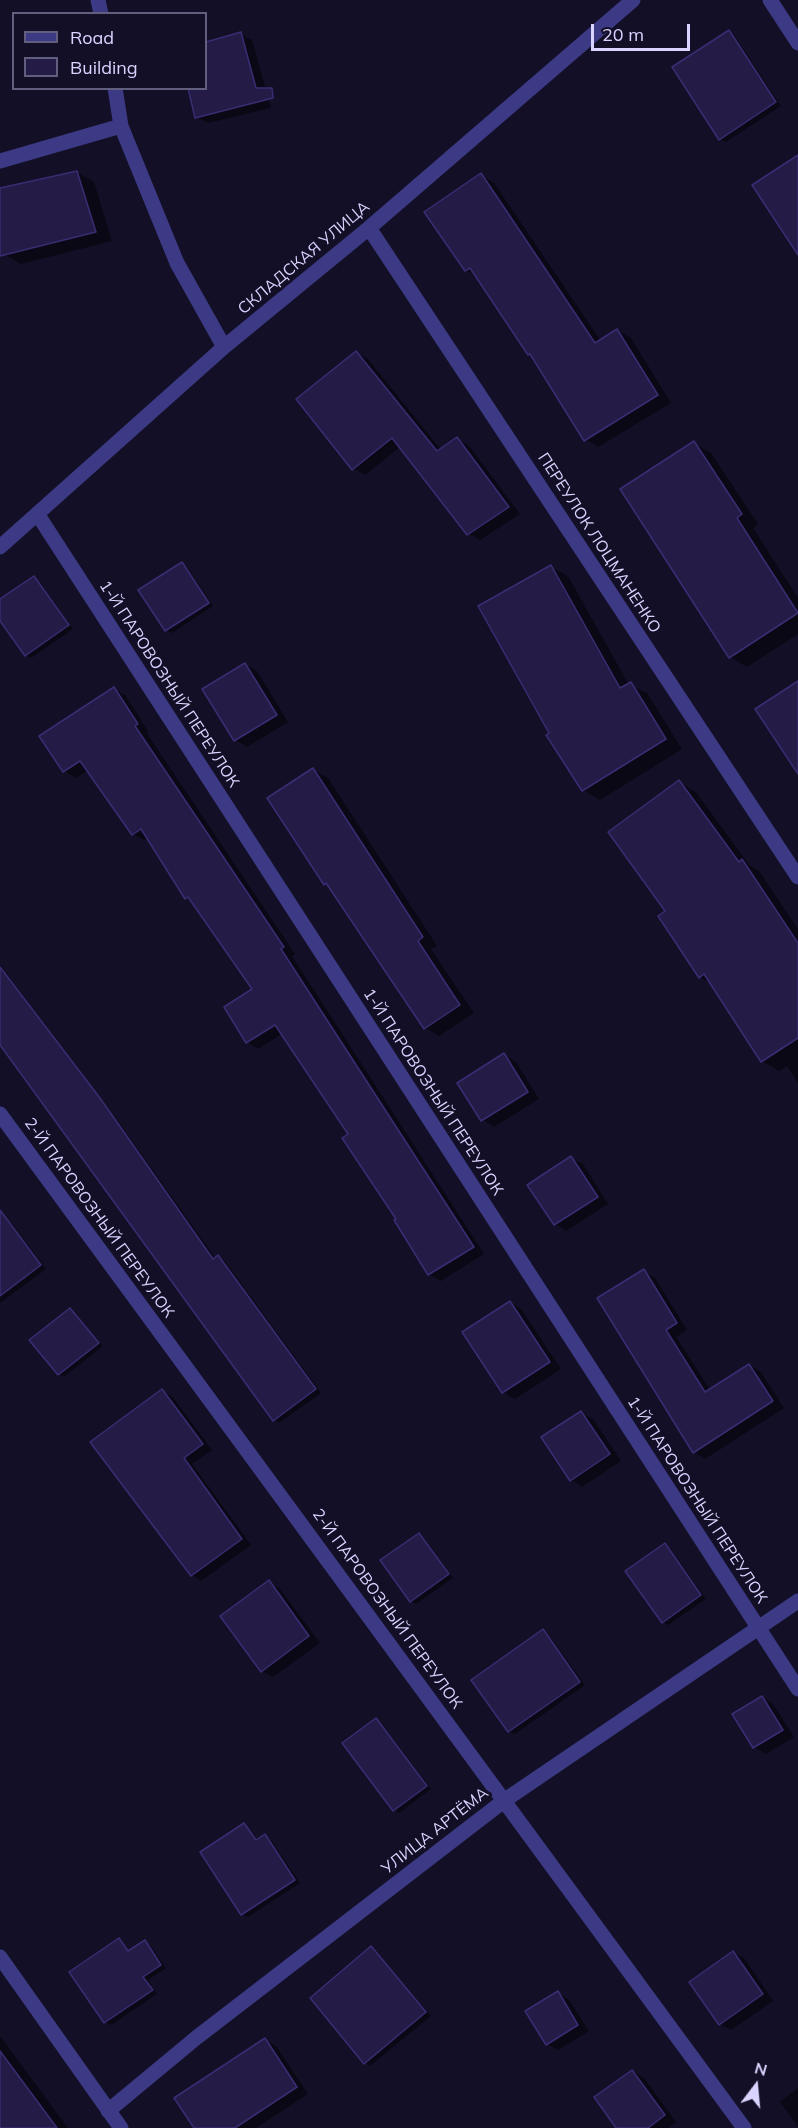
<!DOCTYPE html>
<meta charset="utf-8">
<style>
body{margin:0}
#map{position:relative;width:798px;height:2128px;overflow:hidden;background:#130f26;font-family:Mulish,sans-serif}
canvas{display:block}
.legend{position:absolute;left:12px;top:12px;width:195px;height:78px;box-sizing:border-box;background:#130f26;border:2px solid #625e7d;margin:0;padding:8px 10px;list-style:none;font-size:18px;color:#d9d4ff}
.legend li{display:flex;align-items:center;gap:12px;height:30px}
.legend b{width:30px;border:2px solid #625e7d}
.north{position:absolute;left:726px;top:2056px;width:60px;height:60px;-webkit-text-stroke:4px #130f26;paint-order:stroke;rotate:16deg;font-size:16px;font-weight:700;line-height:24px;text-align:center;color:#d9d4ff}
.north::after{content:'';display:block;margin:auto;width:21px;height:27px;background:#d9d4ff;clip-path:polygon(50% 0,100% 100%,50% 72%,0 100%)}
.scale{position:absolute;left:591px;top:24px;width:99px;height:27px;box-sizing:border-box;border:3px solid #d9d4ff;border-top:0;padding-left:8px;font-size:18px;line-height:21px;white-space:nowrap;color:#d9d4ff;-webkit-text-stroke:4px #130f26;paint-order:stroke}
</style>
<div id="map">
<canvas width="798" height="2128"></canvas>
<ul class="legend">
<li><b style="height:8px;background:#3d3a85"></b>Road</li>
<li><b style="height:16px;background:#241b47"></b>Building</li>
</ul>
<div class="north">N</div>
<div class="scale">20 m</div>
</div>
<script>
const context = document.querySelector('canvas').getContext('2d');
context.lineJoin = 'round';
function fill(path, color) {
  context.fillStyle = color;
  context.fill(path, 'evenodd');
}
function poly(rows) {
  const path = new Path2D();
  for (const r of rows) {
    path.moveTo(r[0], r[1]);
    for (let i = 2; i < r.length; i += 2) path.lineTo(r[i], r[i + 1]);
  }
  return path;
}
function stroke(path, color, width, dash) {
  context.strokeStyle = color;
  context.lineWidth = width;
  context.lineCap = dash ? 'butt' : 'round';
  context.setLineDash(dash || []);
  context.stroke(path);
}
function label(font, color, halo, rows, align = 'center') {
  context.font = font + ' Mulish,sans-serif';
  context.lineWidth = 6;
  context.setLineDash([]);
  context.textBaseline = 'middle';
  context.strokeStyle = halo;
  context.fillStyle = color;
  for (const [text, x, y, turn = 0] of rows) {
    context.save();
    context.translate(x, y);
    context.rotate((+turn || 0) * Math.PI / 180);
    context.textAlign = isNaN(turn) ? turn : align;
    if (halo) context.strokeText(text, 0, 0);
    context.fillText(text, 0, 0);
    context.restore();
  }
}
fill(poly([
 [729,32,734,35,781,106,726,142,720,139],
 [240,34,252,40,271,108,208,123,196,117,206,88,206,43],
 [77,172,94,182,112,241,21,264,4,254,0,238,0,190],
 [481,175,494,183,601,341,617,330,631,338,671,403,598,447,585,439,533,356,478,277,466,270],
 [357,353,368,359,441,450,457,439,469,446,520,514,480,540,468,533,400,447,365,475,353,468],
 [694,443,711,453,758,524,753,528,798,598,798,634,747,667,730,657],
 [182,563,187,567,213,606,172,633,166,630],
 [551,567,568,576,629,685,647,693,682,749,600,800,583,790,551,733],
 [34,578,39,581,73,629,31,658,26,655,0,619,0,601],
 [245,664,257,671,288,722,247,747,236,740,204,690],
 [114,689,125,695,148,731,146,732,295,954,292,956,484,1254,441,1281,429,1274,350,1135,282,1034,258,1049,247,1042,254,990,194,903,186,898,148,838,144,840,133,834,88,770,76,778,64,771],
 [313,770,328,778,437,946,431,949,474,1013,439,1036,425,1028,330,887,325,883],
 [679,782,696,792,750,866,759,871,798,929,798,1083,787,1066,779,1071,762,1061,712,984,700,977,668,912],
 [0,965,105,1103,216,1259,218,1257,224,1260,321,1393,279,1423,274,1419,0,1045],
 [504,1055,516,1062,539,1099,494,1127,483,1120,459,1083],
 [571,1158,583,1164,608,1204,566,1231,555,1224],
 [7,1222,13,1225,46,1269,0,1303,0,1227],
 [644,1271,655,1278,687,1330,676,1337,711,1391,750,1365,761,1372,784,1408,705,1459,694,1452],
 [510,1302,521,1309,561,1369,515,1399,503,1392,464,1332],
 [70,1309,103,1346,64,1377,59,1374],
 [162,1391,172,1396,212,1450,192,1464,251,1545,201,1581,192,1575],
 [581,1413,593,1419,621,1461,582,1487,571,1480],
 [419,1534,424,1538,453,1578,416,1604,411,1601],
 [665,1545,670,1548,706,1599,668,1625,663,1622],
 [269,1582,280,1589,320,1643,273,1677,262,1671],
 [543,1631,548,1634,585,1685,515,1734,509,1731],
 [762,1697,773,1704,794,1737,766,1754,754,1747,734,1714],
 [376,1720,381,1723,431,1789,399,1813,394,1810],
 [244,1825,258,1840,265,1836,270,1839,300,1883,248,1917,242,1914,202,1852],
 [119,1940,130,1952,145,1942,150,1945,166,1968,148,1980,157,1994,111,2025,105,2022],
 [372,1948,431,2016,370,2066,365,2062],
 [733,1952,745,1959,773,2001,731,2030,720,2024],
 [558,1993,569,2000,589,2031,558,2050,547,2044],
 [0,2036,68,2128,0,2128],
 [265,2040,276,2046,308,2094,256,2128,196,2128],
 [632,2071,644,2078,676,2122,668,2128,618,2128],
 [798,2088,798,2127,780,2102]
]), '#0007');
const building = poly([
 [729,30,776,102,719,140,672,67,729,30],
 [241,32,256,88,272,88,273,98,195,118,188,88,206,88,206,42,241,32],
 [798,155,798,255,752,185,798,155],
 [77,171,96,232,0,256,0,188,77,171],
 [481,173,595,343,617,329,658,395,584,441,530,354,528,355,470,268,465,271,424,212,481,173],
 [356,351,437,451,457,437,509,507,467,535,392,438,352,470,296,399,356,351],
 [694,441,742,514,737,518,798,613,729,658,620,489,694,441],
 [182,562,209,603,165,631,138,590,182,562],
 [551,565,620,688,631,682,666,739,582,791,546,735,549,733,478,606,551,565],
 [34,576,69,625,25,656,0,621,0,599,34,576],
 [245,663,277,715,234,741,202,689,245,663],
 [798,681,798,774,755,709,798,681],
 [114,687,138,724,135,726,284,947,281,949,474,1247,428,1275,394,1220,396,1219,342,1138,348,1134,275,1025,246,1043,224,1007,252,989,188,897,185,899,141,829,132,835,80,761,63,772,39,736,114,687],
 [313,768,423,937,418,941,460,1005,424,1029,326,883,324,885,267,798,313,768],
 [679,780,739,862,742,859,798,943,798,1038,761,1062,704,974,699,978,658,916,665,911,608,832,679,780],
 [0,967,100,1098,213,1259,218,1255,316,1389,273,1421,0,1045,0,967],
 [504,1053,528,1092,481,1121,457,1083,504,1053],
 [571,1156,598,1197,554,1225,527,1185,571,1156],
 [0,1210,41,1265,0,1296,0,1210],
 [644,1269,677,1323,666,1330,705,1392,749,1364,773,1401,693,1453,597,1298,644,1269],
 [510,1301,550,1362,502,1393,462,1332,510,1301],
 [70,1308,99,1343,58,1375,29,1340,70,1308],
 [162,1389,203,1444,184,1458,242,1539,191,1576,90,1442,162,1389],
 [581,1411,610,1454,570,1481,541,1437,581,1411],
 [419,1533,449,1574,410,1602,380,1560,419,1533],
 [665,1543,701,1595,662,1623,625,1571,665,1543],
 [269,1580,309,1636,261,1672,220,1616,269,1580],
 [543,1629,580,1682,508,1732,471,1680,543,1629],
 [762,1696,783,1730,753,1748,732,1714,762,1696],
 [376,1718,427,1786,393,1811,342,1743,376,1718],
 [244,1823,256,1840,265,1834,295,1880,241,1915,200,1852,244,1823],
 [119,1938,128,1951,145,1940,161,1965,143,1977,153,1990,104,2023,69,1972,119,1938],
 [371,1946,426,2012,364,2064,310,1998,371,1946],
 [733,1951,763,1994,719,2025,689,1982,733,1951],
 [558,1991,578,2025,546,2045,525,2011,558,1991],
 [265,2038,297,2087,235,2128,194,2128,174,2098,265,2038],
 [0,2051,57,2128,0,2128,0,2051],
 [632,2070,665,2115,648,2128,616,2128,594,2097,632,2070]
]);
fill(building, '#241b47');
stroke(building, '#3b2d73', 1.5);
stroke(poly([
 [98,0,101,14],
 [770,0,798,43],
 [115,88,121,126,177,263,224,347],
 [0,161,121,126],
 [369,228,798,877],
 [38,515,798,1689],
 [0,547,224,347,369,228,633,0],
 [0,1114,744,2128],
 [0,1957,121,2128],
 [108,2111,196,2038,505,1800,798,1601]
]), '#3d3a85', 15);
label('16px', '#d9d4ff', '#130f26', [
 ["СКЛАДСКАЯ УЛИЦА",304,258,-40],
 ["ПЕРЕУЛОК ЛОЦМАНЕНКО",599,543,57],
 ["1-Й ПАРОВОЗНЫЙ ПЕРЕУЛОК",169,684,57],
 ["1-Й ПАРОВОЗНЫЙ ПЕРЕУЛОК",433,1092,57],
 ["2-Й ПАРОВОЗНЫЙ ПЕРЕУЛОК",99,1218,54],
 ["1-Й ПАРОВОЗНЫЙ ПЕРЕУЛОК",697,1500,57],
 ["2-Й ПАРОВОЗНЫЙ ПЕРЕУЛОК",387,1609,54],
 ["УЛИЦА АРТЁМА",435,1831,-38]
]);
</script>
